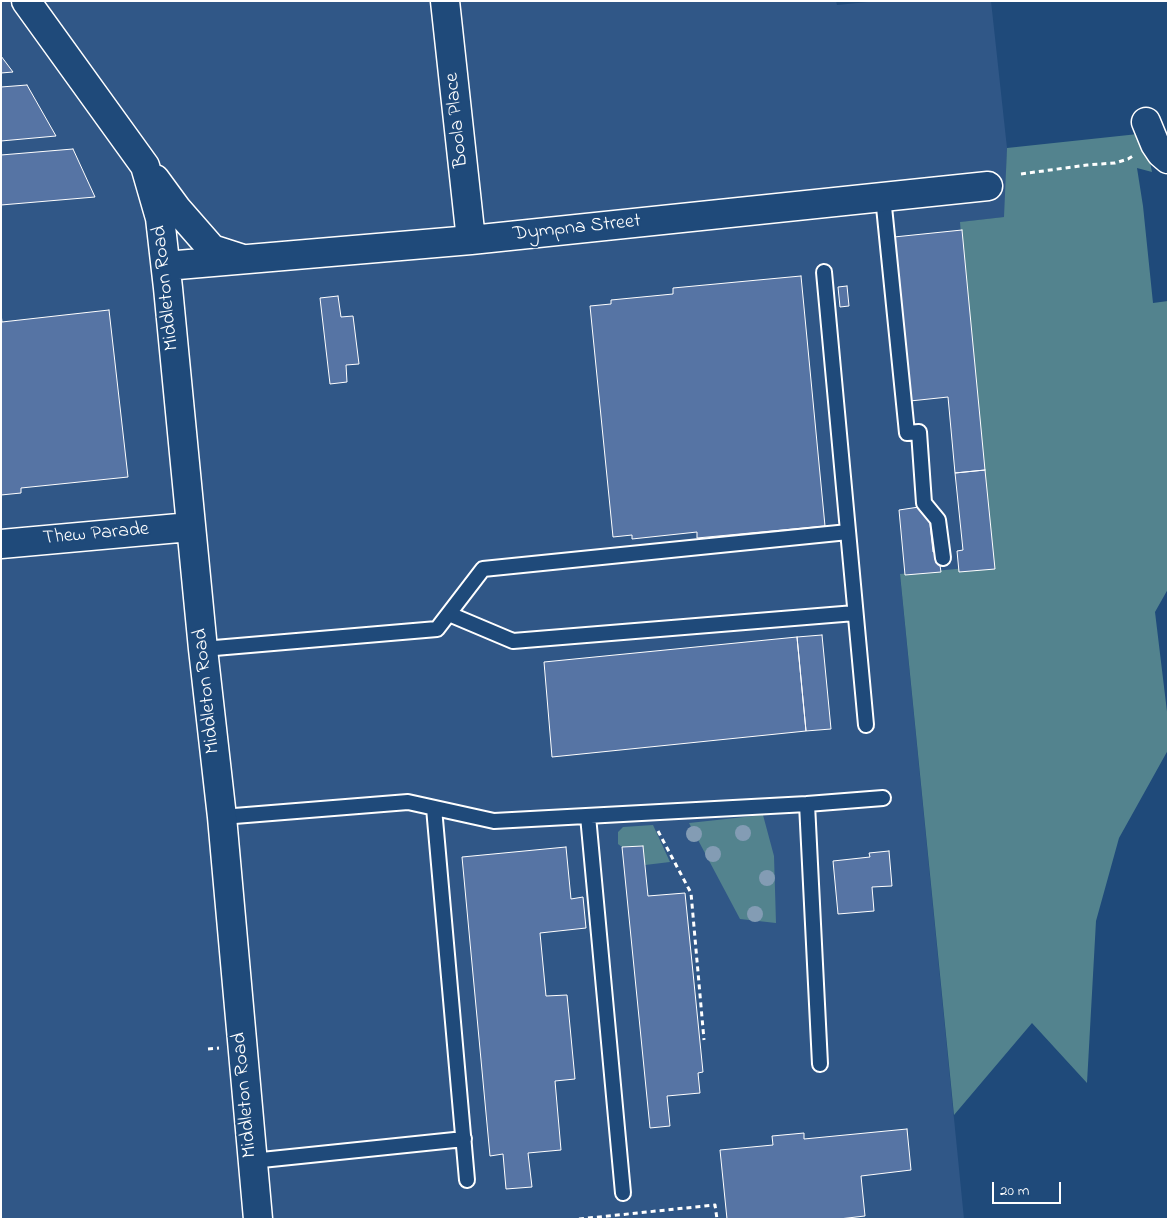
<!DOCTYPE html>
<style>
body{margin:0}
#map{position:relative;width:1169px;height:1220px;overflow:hidden;background:#1f4a7a;font-family:"Indie Flower",sans-serif}
canvas{display:block}
.frame{position:absolute;inset:0;border:2px solid #fff;pointer-events:none}
.scale{position:absolute;left:992px;top:1182px;width:69px;height:22px;box-sizing:border-box;border:2px solid #fff;border-top:0;padding-left:6px;font-size:15px;line-height:18px;white-space:nowrap;color:#fff;-webkit-text-stroke:4px #1f4a7a;paint-order:stroke}
</style>
<div id="map">
<canvas width="1169" height="1220"></canvas>
<div class="frame"></div>
<div class="scale">20 m</div>
</div>
<script>
const context = document.querySelector('canvas').getContext('2d');
context.lineJoin = 'round';
function fill(path, color) {
  context.fillStyle = color;
  context.fill(path, 'evenodd');
}
function poly(rows) {
  const path = new Path2D();
  for (const r of rows) {
    path.moveTo(r[0], r[1]);
    for (let i = 2; i < r.length; i += 2) path.lineTo(r[i], r[i + 1]);
  }
  return path;
}
function stroke(path, color, width, dash) {
  context.strokeStyle = color;
  context.lineWidth = width;
  context.lineCap = dash ? 'butt' : 'round';
  context.setLineDash(dash || []);
  context.stroke(path);
}
function label(font, color, halo, rows, align = 'center') {
  context.font = font + ' "Indie Flower",sans-serif';
  context.lineWidth = 4;
  context.setLineDash([]);
  context.textBaseline = 'middle';
  context.strokeStyle = halo;
  context.fillStyle = color;
  for (const [text, x, y, turn = 0] of rows) {
    context.save();
    context.translate(x, y);
    context.rotate((+turn || 0) * Math.PI / 180);
    context.textAlign = isNaN(turn) ? turn : align;
    if (halo) context.strokeText(text, 0, 0);
    context.fillText(text, 0, 0);
    context.restore();
  }
}
fill(poly([
 [1,1,836,1,837,5,878,1,991,1,1007,148,1005,217,961,222,989,566,900,575,964,1219,1,1219]
]), '#305787');
fill(poly([
 [1138,134,1140,145,1149,157,1152,172,1137,168,1143,206,1153,303,1168,301,1168,589,1155,612,1168,720,1168,750,1119,838,1096,921,1087,1083,1032,1023,954,1115,900,574,989,566,960,222,1004,217,1007,148],
 [763,815,774,856,776,923,740,919,689,823],
 [653,825,670,862,645,865,643,846,622,847,618,844,618,832,623,827]
]), '#53838e');
const building = poly([
 [1,56,13,72,1,73,1,56],
 [27,85,56,136,1,141,1,87,27,85],
 [73,149,95,197,1,205,1,155,73,149],
 [962,230,985,470,955,473,948,397,910,401,894,237,962,230],
 [801,276,825,526,697,538,697,532,632,539,632,535,613,537,590,306,611,304,611,300,673,294,673,288,801,276],
 [847,286,849,306,840,307,838,287,847,286],
 [338,296,341,317,353,316,359,364,346,365,347,382,330,384,320,298,338,296],
 [109,310,128,477,21,488,21,493,1,495,1,314,2,322,109,310],
 [985,470,995,569,959,572,957,551,963,550,955,473,985,470],
 [919,507,929,515,933,552,938,552,941,572,905,575,899,510,919,507],
 [822,635,831,729,806,731,797,637,822,635],
 [797,637,806,731,552,757,544,662,797,637],
 [643,846,648,896,685,893,703,1072,698,1073,700,1093,667,1096,670,1126,650,1128,622,847,643,846],
 [566,847,571,899,583,897,586,928,540,933,546,996,567,995,575,1079,555,1081,561,1150,528,1153,532,1187,506,1189,503,1154,490,1156,462,857,566,847],
 [889,851,892,886,872,887,874,911,838,914,833,861,870,857,869,853,889,851],
 [907,1129,911,1170,861,1176,865,1216,839,1219,727,1219,720,1150,773,1145,772,1136,804,1133,804,1139,907,1129]
]);
fill(building, '#5674a4');
stroke(building, '#fff', 1);
const service = poly([
 [883,197,907,433,919,432,924,503,938,520,943,558],
 [824,272,866,725],
 [449,614,513,641,855,613],
 [203,649,437,629,483,569,848,532],
 [807,804,883,798],
 [434,808,467,1180],
 [588,816,623,1193],
 [222,817,408,802,494,821,807,804,820,1064],
 [252,1161,464,1139]
]);
const minor = poly([
 [26,1,145,166,160,218,168,288,203,649,222,817,258,1219],
 [445,1,471,240],
 [1146,122,1155,144,1161,153,1168,159],
 [155,179,177,209,212,249,240,258],
 [166,266,471,240,988,186],
 [1,544,190,527]
]);
stroke(service, '#fff', 18);
stroke(minor, '#fff', 31);
stroke(poly([
 [1021,174,1087,165,1115,163,1128,159,1133,156],
 [658,831,691,893,704,1040],
 [208,1049,219,1048],
 [579,1219,715,1205,717,1219]
]), '#fff', 3, [5, 4]);
stroke(service, '#1f4a7a', 14);
stroke(minor, '#1f4a7a', 28);
context.fillStyle = '#839cb4';
for (const [x, y] of [
 [743,833],
 [694,834],
 [713,854],
 [767,878],
 [755,914]
]) {
  context.beginPath();
  context.arc(x, y, 8, 0, 2 * Math.PI);
  context.fill();
}
label('20px', '#fff', '#1f4a7a', [
 ["Boola Place",458,120,-96],
 ["Dympna Street",577,229,-6],
 ["Middleton Road",167,288,-96],
 ["Thew Parade",96,535,-5],
 ["Middleton Road",208,691,-96],
 ["Middleton Road",246,1095,-95]
]);
</script>
